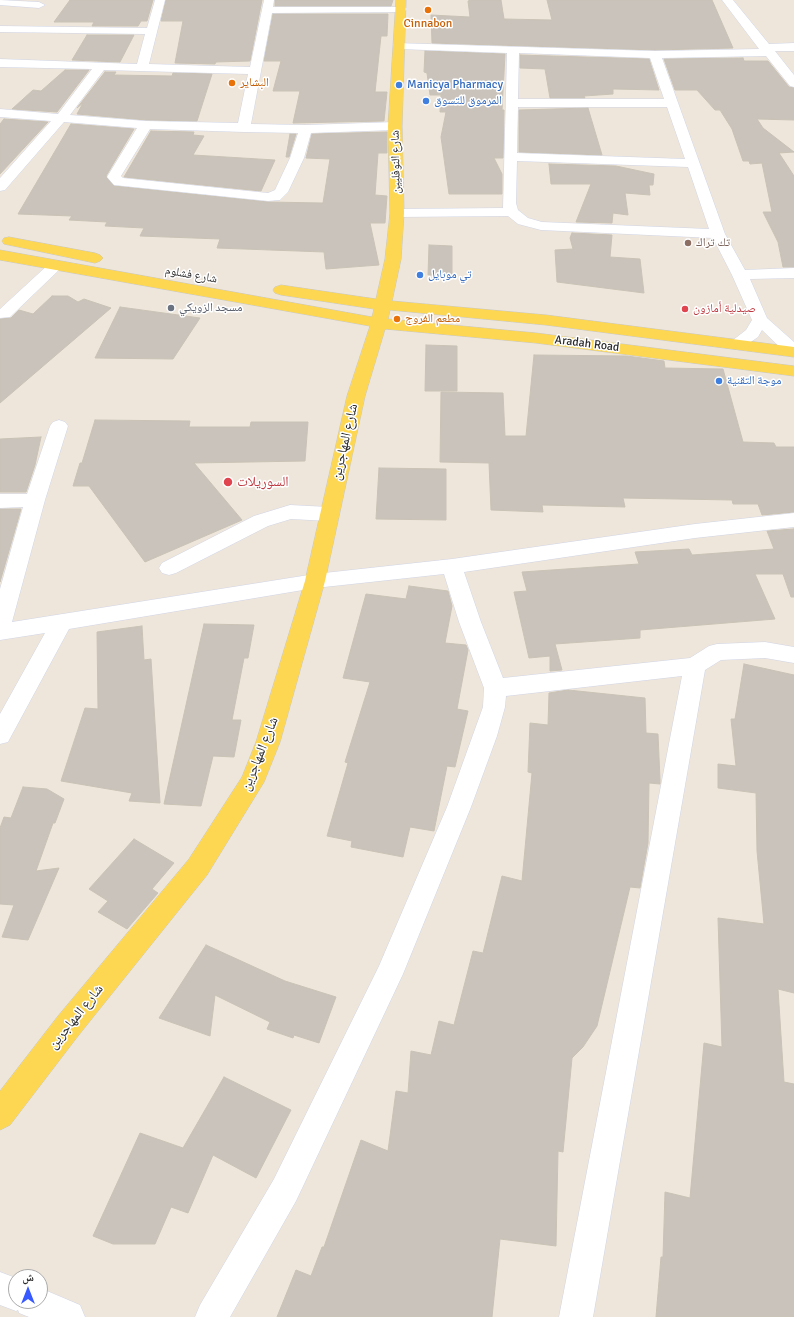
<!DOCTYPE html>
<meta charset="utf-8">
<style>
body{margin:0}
#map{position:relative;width:794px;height:1317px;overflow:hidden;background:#eee6db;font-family:Signika,"Noto Naskh Arabic",sans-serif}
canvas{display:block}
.north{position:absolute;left:8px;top:1269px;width:40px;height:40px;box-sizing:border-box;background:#fff;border:1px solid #aaa;border-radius:50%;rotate:0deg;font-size:11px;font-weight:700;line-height:16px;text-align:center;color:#2b2b2b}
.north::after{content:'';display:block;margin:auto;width:14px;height:18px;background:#3759ff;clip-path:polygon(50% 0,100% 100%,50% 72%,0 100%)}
</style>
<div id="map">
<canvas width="794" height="1317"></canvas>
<div class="north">ش</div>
</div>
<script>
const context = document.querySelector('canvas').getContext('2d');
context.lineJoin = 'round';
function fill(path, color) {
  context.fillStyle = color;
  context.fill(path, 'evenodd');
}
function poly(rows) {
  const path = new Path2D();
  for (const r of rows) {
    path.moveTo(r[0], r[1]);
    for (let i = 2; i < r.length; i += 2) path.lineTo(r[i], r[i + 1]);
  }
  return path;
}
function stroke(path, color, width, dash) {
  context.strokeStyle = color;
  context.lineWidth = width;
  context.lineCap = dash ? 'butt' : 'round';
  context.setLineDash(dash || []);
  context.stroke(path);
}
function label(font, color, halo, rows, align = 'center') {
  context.font = font + ' Signika,"Noto Naskh Arabic",sans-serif';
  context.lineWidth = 3;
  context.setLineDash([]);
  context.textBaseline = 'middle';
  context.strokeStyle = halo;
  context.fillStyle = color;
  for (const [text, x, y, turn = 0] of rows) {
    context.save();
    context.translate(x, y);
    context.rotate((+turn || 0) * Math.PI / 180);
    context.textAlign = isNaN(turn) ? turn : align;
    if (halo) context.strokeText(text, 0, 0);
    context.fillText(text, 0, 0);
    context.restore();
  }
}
const building = poly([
 [70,0,153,0,147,21,141,21,138,26,92,26,94,22,54,22,70,0],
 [166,0,262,0,250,61,216,62,215,64,175,63,183,21,161,21,166,0],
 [275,0,393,0,391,6,275,6,275,0],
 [471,0,501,0,504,19,552,20,547,0,712,0,733,48,655,50,432,43,431,15,470,17,468,1,471,0],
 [273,14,388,14,387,36,381,36,375,92,387,92,384,121,293,123,300,91,273,91,281,61,264,61,273,14],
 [87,35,134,35,120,62,72,60,87,35],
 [425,51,505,54,502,110,504,110,503,158,494,158,502,174,502,194,449,194,441,137,446,112,440,112,441,95,430,95,427,73,424,72,425,51],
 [520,55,649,59,659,90,613,89,613,94,584,96,585,98,550,98,545,69,520,68,520,55],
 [743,58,744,61,768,61,789,87,794,88,794,120,757,119,763,128,794,152,779,153,794,176,794,267,783,267,778,242,763,212,772,212,762,163,750,164,749,161,743,161,732,129,720,110,715,110,697,90,675,90,664,59,743,58],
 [65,70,89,70,57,112,12,109,33,90,41,91,65,70],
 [105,72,116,72,114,75,172,76,173,73,212,74,197,121,146,120,77,114,83,103,77,108,105,72],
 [588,108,602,155,519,152,519,110,588,108],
 [4,119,48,122,0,174,0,124,4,119],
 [71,124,134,129,106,176,114,186,268,202,323,203,330,159,306,158,312,134,387,132,387,153,378,153,375,195,387,196,385,223,370,223,379,265,326,269,324,252,217,248,220,239,140,236,144,228,105,226,107,222,69,220,72,216,18,214,71,124],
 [151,131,194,132,193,135,204,136,193,155,275,160,261,191,124,177,151,131],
 [290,134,296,134,289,157,286,157,290,134],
 [549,164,616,166,649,173,654,174,653,185,649,185,650,195,625,193,628,215,613,213,612,223,576,222,591,184,551,184,549,164],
 [572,233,612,235,610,257,640,259,644,293,557,282,555,250,573,249,570,238,572,233],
 [429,245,452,246,452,275,428,275,429,245],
 [52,296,68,296,78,302,84,299,111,308,0,403,0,319,11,318,19,310,33,314,52,296],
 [120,307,200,318,173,359,95,358,120,307],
 [426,345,457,346,457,391,425,391,426,345],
 [534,355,627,356,664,361,665,368,723,369,743,442,774,443,776,447,794,447,794,512,762,515,758,504,733,504,732,500,623,498,625,507,542,505,543,512,491,510,489,463,440,462,441,392,503,393,505,436,526,436,534,355],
 [95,420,190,421,189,427,250,427,251,422,308,422,305,461,194,463,242,520,145,562,89,486,73,486,80,463,82,463,95,420],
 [41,437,35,465,26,492,0,492,0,439,41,437],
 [379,468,446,469,446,520,376,519,379,468],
 [0,509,21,509,0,582,0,509],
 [794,529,794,597,791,597,783,574,755,574,775,619,640,630,640,638,555,644,562,670,550,671,550,656,529,658,514,592,527,591,522,572,639,564,635,552,689,549,692,555,774,549,767,531,794,529],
 [409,586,448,591,452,606,445,643,466,645,468,650,457,709,468,711,455,767,447,766,434,831,410,827,403,857,351,847,352,841,327,836,348,763,345,762,370,682,343,678,366,594,406,599,409,586],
 [204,624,254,625,248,658,244,658,232,720,241,720,234,757,213,756,201,806,164,804,204,624],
 [142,626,144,660,151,659,160,803,129,801,132,793,61,781,85,708,98,709,97,632,142,626],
 [744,664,794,675,794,993,778,989,784,1082,794,1084,794,1317,656,1317,661,1257,663,1257,665,1192,690,1198,704,1043,722,1047,718,918,764,924,757,851,756,793,718,788,718,764,736,766,731,719,735,719,744,664],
 [568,690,645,698,646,733,658,734,660,780,660,784,649,783,648,843,640,888,630,887,597,1026,583,1047,572,1058,563,1152,558,1151,556,1246,500,1239,492,1317,277,1317,296,1270,311,1276,322,1247,324,1247,361,1140,388,1151,396,1091,408,1093,411,1051,431,1055,439,1021,454,1025,473,951,483,953,502,876,522,881,532,773,528,772,530,723,548,725,549,693,568,690],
 [23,787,47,789,64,799,55,823,53,823,36,871,59,868,28,940,2,937,14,905,0,904,0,828,4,817,11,818,23,787],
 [134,839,174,863,152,889,158,893,127,929,98,912,108,901,89,889,134,839],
 [206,945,285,981,336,997,319,1043,294,1035,293,1038,267,1029,270,1022,215,995,210,1036,159,1018,206,945],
 [224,1077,291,1110,256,1178,213,1155,188,1213,171,1207,155,1244,113,1244,93,1236,140,1133,183,1148,224,1077]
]);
fill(building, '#c9c3bb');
stroke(building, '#c9c2b5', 1);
const minor = poly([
 [0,0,39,2,45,5,39,8,0,5,0,0],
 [155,0,165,0,149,64,250,67,264,0,274,0,273,7,405,7,407,9,405,11,401,12,272,13,251,124,306,125,395,122,402,126,395,130,311,133,304,158,288,192,280,200,268,201,114,185,107,177,137,128,64,122,5,190,0,191,0,178,51,121,0,117,0,109,58,114,92,69,0,67,0,59,137,64,145,34,0,32,0,26,147,28,155,0],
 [104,70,248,74,238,123,146,121,70,115,104,70],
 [150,129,244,132,298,133,290,158,275,190,268,193,123,178,121,176,150,129],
 [722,0,733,0,769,44,794,43,794,51,775,51,794,75,794,87,790,86,766,56,662,58,725,234,745,270,794,268,794,278,750,279,767,318,794,342,794,356,788,355,762,330,758,337,742,348,736,349,730,348,728,344,746,330,752,320,732,275,713,238,541,230,518,224,508,216,397,217,392,216,390,213,392,210,397,209,503,208,507,53,399,49,395,47,393,45,395,43,655,51,759,49,722,0],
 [519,53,650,58,664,99,518,99,519,53],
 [518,107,667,107,685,159,517,153,518,107],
 [517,161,688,167,709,229,542,222,528,218,518,210,516,203,517,161],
 [55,261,60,263,63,266,60,269,10,317,0,318,0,309,50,263,55,261],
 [59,420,65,422,68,426,45,500,12,622,315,574,452,559,695,524,794,513,794,527,695,538,464,572,481,622,503,678,690,658,709,646,717,644,765,642,794,647,794,663,765,658,721,660,705,670,593,1317,559,1317,682,676,506,696,505,707,497,736,471,807,403,974,296,1201,230,1317,195,1317,200,1305,274,1179,379,966,447,807,483,707,484,688,459,622,444,574,315,588,69,629,8,742,0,744,0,714,45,633,0,640,0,589,23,507,0,508,0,494,27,494,50,426,53,422,59,420],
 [290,505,329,507,336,509,339,514,336,519,329,521,291,519,268,526,176,573,169,575,162,573,159,568,162,563,254,516,290,505],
 [0,1272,16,1278,16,1301,40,1301,40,1288,80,1305,85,1317,29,1317,19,1313,18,1310,16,1311,0,1305,0,1272]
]);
const major = poly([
 [396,0,406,0,402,126,404,213,401,259,392,301,546,315,794,347,794,357,546,325,390,310,388,319,536,333,794,366,794,376,536,343,385,329,365,396,325,581,280,742,264,782,207,875,78,1036,10,1125,0,1130,0,1091,58,1016,189,859,242,777,256,742,305,581,347,396,370,326,0,260,0,250,372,317,374,309,281,295,275,293,273,290,275,287,281,285,376,299,385,259,390,213,388,126,396,0],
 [9,237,95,253,100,255,103,258,100,261,95,263,4,244,2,241,4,238,9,237]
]);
stroke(minor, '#d0d4e5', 1);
stroke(major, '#c8c8c8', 1);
fill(minor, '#fff');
fill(major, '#fdd752');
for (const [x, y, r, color] of [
 [428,10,4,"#e8710a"],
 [232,83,4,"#e8710a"],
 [399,85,4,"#3f7fe0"],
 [426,101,4,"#3f7fe0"],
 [688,243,4,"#8d6e63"],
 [420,275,4,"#3f7fe0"],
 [171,308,4,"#6b7280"],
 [685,309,4,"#e0444e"],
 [397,319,4,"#e8710a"],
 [719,381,4,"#3f7fe0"],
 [228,482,5,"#e0444e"]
]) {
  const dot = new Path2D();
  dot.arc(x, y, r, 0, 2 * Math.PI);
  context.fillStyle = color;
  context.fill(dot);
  stroke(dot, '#fff', 1.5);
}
label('12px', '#c56008', '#fff', [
 ["Cinnabon",428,24,"center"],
 ["البشاير",240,83],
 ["مطعم الفروج",405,319]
], 'left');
label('12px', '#366cbe', '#fff', [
 ["Manicya Pharmacy",407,85],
 ["المرموق للتسوق",434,101],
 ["تي موبايل",428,275],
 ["موجة التقنية",727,381]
], 'left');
label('12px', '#2b2b2b', '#fff', [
 ["شارع النوفليين",396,162,-91],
 ["شارع فشلوم",191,275,10],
 ["Aradah Road",587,344,7]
]);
label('12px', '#785e54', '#fff', [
 ["تك تراك",696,243]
], 'left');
label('12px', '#5b616d', '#fff', [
 ["مسجد الزويكي",179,308]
], 'left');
label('12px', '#be3a42', '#fff', [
 ["صيدلية أمازون",693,309]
], 'left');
label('14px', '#2b2b2b', '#fff', [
 ["شارع المهاجرين",345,442,-77],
 ["شارع المهاجرين",260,754,-68],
 ["شارع المهاجرين",76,1017,-51]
]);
label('14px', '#be3a42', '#fff', [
 ["السوريلات",237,482]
], 'left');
</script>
